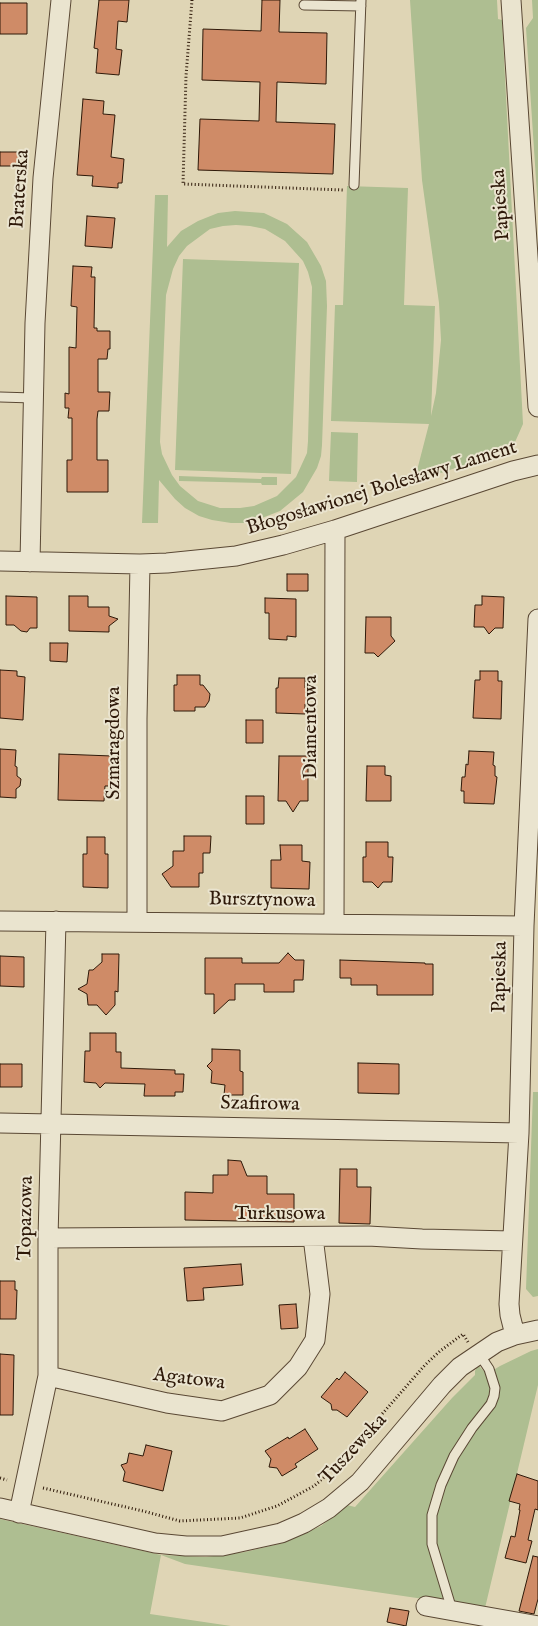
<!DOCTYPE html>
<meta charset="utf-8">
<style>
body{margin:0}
canvas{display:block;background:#dfd5b5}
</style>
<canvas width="538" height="1626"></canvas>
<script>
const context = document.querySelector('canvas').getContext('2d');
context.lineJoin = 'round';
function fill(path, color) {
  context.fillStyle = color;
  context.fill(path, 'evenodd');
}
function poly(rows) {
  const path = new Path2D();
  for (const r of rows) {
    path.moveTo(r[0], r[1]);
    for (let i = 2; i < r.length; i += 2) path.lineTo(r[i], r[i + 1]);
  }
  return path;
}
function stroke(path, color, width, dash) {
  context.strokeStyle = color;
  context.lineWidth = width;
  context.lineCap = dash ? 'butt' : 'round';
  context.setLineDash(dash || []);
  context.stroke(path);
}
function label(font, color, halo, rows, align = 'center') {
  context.font = font + ' "IM FELL English",serif';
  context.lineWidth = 4;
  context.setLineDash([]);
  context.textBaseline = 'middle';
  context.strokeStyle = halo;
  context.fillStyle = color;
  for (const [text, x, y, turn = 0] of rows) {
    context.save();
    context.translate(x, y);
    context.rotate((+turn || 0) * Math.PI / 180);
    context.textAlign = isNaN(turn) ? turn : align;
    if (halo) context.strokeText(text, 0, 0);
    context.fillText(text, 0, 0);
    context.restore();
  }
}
fill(poly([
 [410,0,497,0,498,19,502,20,523,424,512,449,414,482,429,424,331,421,335,305,343,305,347,186,408,188,404,305,435,306,431,416,436,393,441,340,439,303,422,180],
 [532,0,538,0,538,210,526,28,533,18],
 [155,195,168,195,167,247,181,231,198,221,218,213,235,211,264,213,287,224,307,242,321,266,326,281,327,306,322,445,321,456,317,468,303,492,280,511,249,523,231,523,212,520,199,516,185,508,175,499,159,480,158,523,142,523],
 [236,225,250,226,265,229,285,241,303,261,308,272,312,287,308,441,307,453,296,477,277,496,254,506,240,508,220,508,198,501,180,486,172,475,162,454,160,442,166,295,173,269,179,256,187,246,210,229,223,226],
 [183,259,299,263,291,474,175,470],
 [331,432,358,433,357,482,329,481],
 [179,476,261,479,262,477,277,477,277,485,262,485,261,483,179,481],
 [533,1092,538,1092,538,1296,533,1297,526,1289],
 [538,1349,538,1385,485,1608,185,1564,161,1555,150,1614,231,1626,0,1626,0,1519,161,1555,206,1557,245,1552,283,1543,321,1526,347,1505,355,1507,452,1398,475,1375,475,1371,478,1365,487,1374,500,1366,531,1351]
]), '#aebe91');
const building = poly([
 [99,0,129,0,127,22,118,21,116,49,122,50,119,75,96,73,98,49,94,48,99,0],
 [262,0,280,0,279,32,327,33,326,84,277,82,276,122,335,124,333,174,198,170,200,119,259,121,260,82,202,80,203,29,261,31,262,0],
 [0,3,27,3,27,34,0,34,0,3],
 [83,99,104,101,103,114,115,115,111,157,124,159,122,183,118,183,118,188,92,186,93,176,77,175,83,99],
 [0,152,19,152,19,166,0,166,0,152],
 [87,216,115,218,112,248,85,246,87,216],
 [73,266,92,267,91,277,95,277,94,328,97,328,97,331,110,331,110,349,108,349,107,359,98,359,98,392,110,392,109,411,98,411,97,419,97,460,108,460,108,492,67,492,67,460,72,460,72,418,68,418,69,408,65,408,65,393,69,394,69,347,76,348,77,307,71,306,73,266],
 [287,574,308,574,308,591,287,591,287,574],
 [6,596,37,597,37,628,30,628,27,632,21,631,14,625,6,625,6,596],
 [69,596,88,596,88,607,109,607,109,616,118,619,109,626,109,632,69,631,69,596],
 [482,596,504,597,503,628,495,628,489,634,484,627,474,627,475,605,482,605,482,596],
 [265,598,296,599,296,637,287,636,287,640,269,639,269,613,265,613,265,598],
 [366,617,391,617,391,636,395,641,378,657,374,653,365,653,366,617],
 [50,643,68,643,67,662,50,661,50,643],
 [0,670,17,671,17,676,25,677,23,720,0,718,0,670],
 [480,671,498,671,498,681,502,681,501,719,473,718,475,680,480,680,480,671],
 [177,675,200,675,200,685,203,685,210,694,209,701,205,707,195,707,195,711,174,711,174,685,177,685,177,675],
 [279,678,305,678,305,688,307,688,307,704,305,704,305,714,276,713,276,688,278,688,279,678],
 [246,720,263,720,263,743,246,743,246,720],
 [0,749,16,750,15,766,17,767,17,776,21,779,20,786,16,789,16,798,0,797,0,749],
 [469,751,494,752,493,765,495,766,495,776,497,777,494,804,464,803,464,791,461,791,462,777,465,777,466,764,468,765,469,751],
 [59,754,112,756,112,786,105,786,104,801,58,800,59,754],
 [279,756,308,756,308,801,300,801,293,812,286,801,278,801,279,756],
 [367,766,385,766,385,775,391,776,391,801,366,801,367,766],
 [246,796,264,796,264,824,246,824,246,796],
 [184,836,211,836,210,853,203,853,203,873,199,873,199,887,171,887,162,874,173,866,173,851,184,851,184,836],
 [87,837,105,837,105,854,108,854,108,888,83,887,83,854,87,854,87,837],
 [366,842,388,842,388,857,393,857,392,882,383,882,378,888,372,882,363,882,363,857,366,857,366,842],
 [280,845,302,845,302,861,310,862,309,889,271,888,271,860,281,860,280,845],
 [288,953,295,960,304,960,303,980,294,980,294,992,264,992,264,984,235,984,235,1000,229,1000,214,1014,214,994,205,994,205,958,242,958,242,963,279,963,288,953],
 [102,954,119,954,118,992,115,991,115,1005,106,1015,97,1005,88,1005,87,994,78,989,87,984,89,970,93,970,102,962,102,954],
 [0,956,24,957,24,987,0,986,0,956],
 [340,960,425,963,425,964,433,964,433,995,377,995,377,985,351,985,351,978,340,978,340,960],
 [90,1033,116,1033,116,1052,121,1052,121,1068,175,1070,175,1074,184,1074,183,1092,175,1092,175,1096,144,1096,145,1084,105,1083,100,1088,96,1083,84,1082,85,1051,90,1051,90,1033],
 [212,1049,240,1050,240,1071,243,1072,243,1095,224,1095,225,1085,211,1083,212,1071,207,1066,212,1061,212,1049],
 [358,1063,399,1064,399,1094,358,1093,358,1063],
 [0,1064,22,1064,22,1087,0,1087,0,1064],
 [228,1160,241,1161,247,1176,267,1176,267,1194,294,1194,294,1222,185,1220,185,1192,213,1193,213,1175,228,1175,228,1160],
 [340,1169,357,1169,357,1187,371,1187,370,1224,339,1223,340,1169],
 [241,1264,243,1285,203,1288,204,1300,187,1301,184,1268,241,1264],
 [0,1281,15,1281,15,1290,17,1290,16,1319,0,1319,0,1281],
 [296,1304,298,1328,281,1329,279,1305,296,1304],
 [0,1354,14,1355,13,1415,0,1415,0,1354],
 [345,1372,368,1392,347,1417,337,1410,332,1410,331,1404,321,1397,337,1378,339,1380,345,1372],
 [305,1429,318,1449,295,1464,297,1467,282,1476,277,1468,269,1467,271,1459,265,1451,288,1437,289,1439,305,1429],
 [146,1445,172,1451,163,1491,123,1481,125,1472,121,1465,127,1463,129,1453,143,1456,146,1445],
 [517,1474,538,1481,538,1510,535,1509,528,1540,532,1541,526,1563,505,1558,511,1536,515,1537,520,1510,519,1510,520,1504,509,1501,517,1474],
 [533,1556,538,1557,538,1599,534,1614,519,1611,533,1556],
 [390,1608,409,1611,406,1626,387,1622,390,1608]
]);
fill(building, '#cf8b67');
stroke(building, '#2e1909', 1);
const lane = poly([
 [304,5,361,6],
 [354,185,361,0],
 [0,397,33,398],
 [452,1610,432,1544,432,1515,441,1485,454,1456,472,1428,491,1404,494,1396,495,1388,489,1369,479,1354]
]);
const street = poly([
 [511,0,538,407],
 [0,561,140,564,167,563,236,556,283,545,335,530,513,471,538,465],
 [30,562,35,323,43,178,61,0],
 [0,921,524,926],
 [137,922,137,719,140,564],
 [334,924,335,530],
 [0,1123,519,1133],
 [48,1238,368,1236,422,1239,512,1241],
 [515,1335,510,1315,509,1304,519,1133,524,926,538,619],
 [48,1376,167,1403,222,1411,270,1395,298,1367,315,1340,320,1294,313,1237],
 [0,1508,155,1543,186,1546,222,1546,281,1533,304,1523,329,1508,360,1482,442,1385,460,1367,497,1342,515,1335,538,1330],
 [19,1513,48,1376,48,1238,56,921],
 [426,1606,538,1626]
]);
stroke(lane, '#5a4834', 11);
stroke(street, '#5a4834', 21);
stroke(poly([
 [192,0,186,76,183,184,343,190],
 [0,1478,7,1480],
 [43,1488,143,1511,180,1521,240,1518,277,1506,314,1486,334,1469,425,1365,440,1351,463,1334,468,1342]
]), '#2e1909', 3, [1, 2.5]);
stroke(lane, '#eae4cf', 9);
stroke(street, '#eae4cf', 19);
label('20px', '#2e1909', '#eae4cf', [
 ["Braterska",21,189,-86],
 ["Papieska",502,205,-94],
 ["Błogosławionej Bolesławy Lament",382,489,-17],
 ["Diamentowa",312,727,-90],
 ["Szmaragdowa",115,743,-90],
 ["Bursztynowa",262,901,1],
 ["Papieska",501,977,-89],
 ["Szafirowa",260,1105,1],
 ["Turkusowa",280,1215],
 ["Topazowa",27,1218,-89],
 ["Agatowa",189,1380,7],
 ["Tuszewska",354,1450,-47]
]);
</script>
